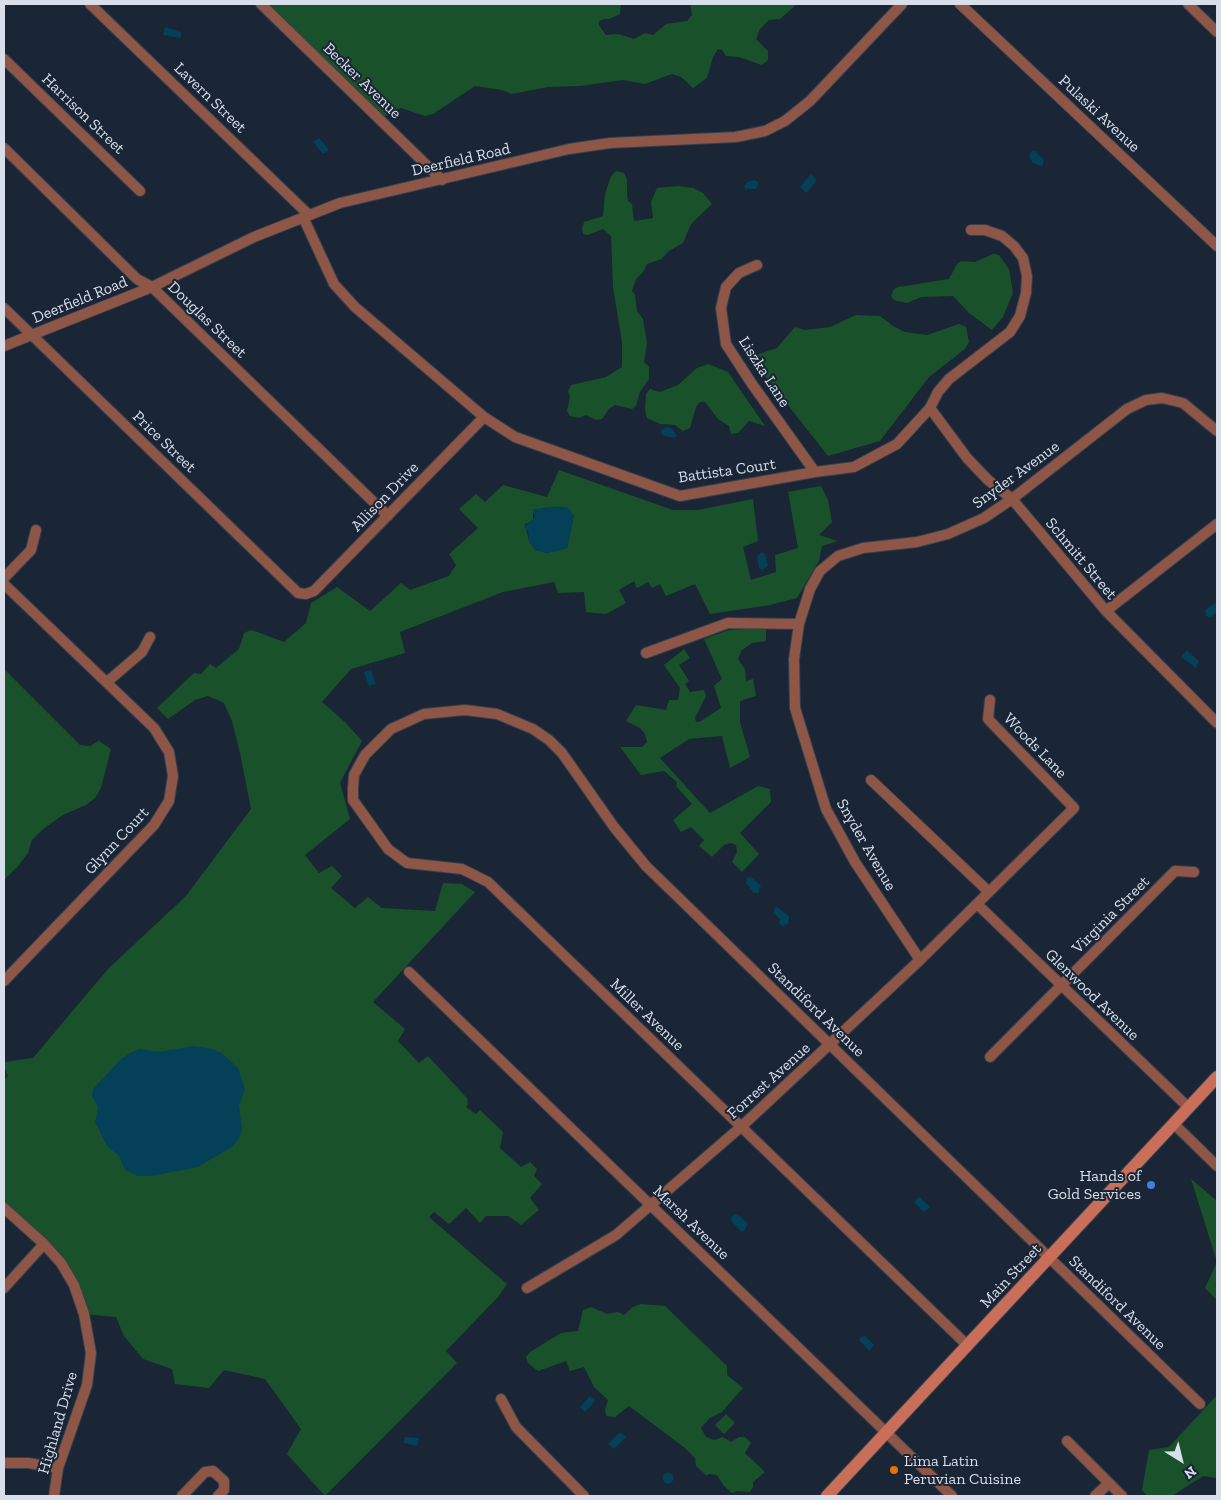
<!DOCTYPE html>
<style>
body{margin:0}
#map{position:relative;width:1221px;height:1500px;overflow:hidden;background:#1a2535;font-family:"Zilla Slab",serif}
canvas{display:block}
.frame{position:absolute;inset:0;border:5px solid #d8dfeb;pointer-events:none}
.north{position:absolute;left:1156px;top:1435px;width:50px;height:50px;-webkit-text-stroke:4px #1a2535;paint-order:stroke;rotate:144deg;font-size:14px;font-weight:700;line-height:20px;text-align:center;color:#d8dfeb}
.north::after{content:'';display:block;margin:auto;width:18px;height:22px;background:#d8dfeb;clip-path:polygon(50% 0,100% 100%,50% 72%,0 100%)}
</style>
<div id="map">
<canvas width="1221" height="1500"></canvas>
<div class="frame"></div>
<div class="north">N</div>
</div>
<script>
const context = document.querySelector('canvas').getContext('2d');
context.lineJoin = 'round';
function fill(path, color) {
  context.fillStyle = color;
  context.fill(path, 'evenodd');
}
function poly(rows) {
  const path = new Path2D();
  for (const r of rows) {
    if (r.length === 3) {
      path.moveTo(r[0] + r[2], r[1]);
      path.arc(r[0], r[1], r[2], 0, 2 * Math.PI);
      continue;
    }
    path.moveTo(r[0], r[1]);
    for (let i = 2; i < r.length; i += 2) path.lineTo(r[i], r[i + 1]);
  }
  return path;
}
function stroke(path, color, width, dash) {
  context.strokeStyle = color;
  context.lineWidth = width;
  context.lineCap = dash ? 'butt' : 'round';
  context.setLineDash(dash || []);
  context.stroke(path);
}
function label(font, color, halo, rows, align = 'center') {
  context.font = font + ' "Zilla Slab",serif';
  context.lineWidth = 4;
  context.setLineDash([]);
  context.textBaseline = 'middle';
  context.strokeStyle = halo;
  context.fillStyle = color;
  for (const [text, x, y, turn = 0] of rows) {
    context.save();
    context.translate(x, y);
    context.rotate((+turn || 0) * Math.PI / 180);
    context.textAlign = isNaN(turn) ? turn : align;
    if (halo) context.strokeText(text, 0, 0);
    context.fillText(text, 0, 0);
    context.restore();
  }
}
fill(poly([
 [261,4,621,4,620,14,609,19,604,19,599,21,599,25,606,35,618,34,634,39,645,33,653,35,666,24,687,21,692,15,690,4,797,4,780,19,769,20,760,29,756,39,768,51,768,60,762,65,739,57,726,56,722,50,718,49,713,57,707,78,693,88,681,77,672,74,645,84,623,80,580,86,548,87,512,94,502,90,475,86,433,114,425,116,401,108,380,119],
 [616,171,624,173,627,179,627,196,628,201,632,204,634,221,653,218,651,202,657,188,678,186,693,188,703,193,712,204,691,224,683,243,669,251,661,259,647,264,644,271,636,279,632,291,635,295,637,311,643,319,647,343,644,362,649,367,649,379,640,392,636,406,632,409,615,405,609,409,602,419,596,420,586,415,579,418,570,416,567,411,570,397,568,391,571,385,606,377,622,367,622,342,613,287,611,236,603,229,588,235,583,234,582,228,584,222,603,216,605,194,611,176],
 [993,254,999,255,1009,269,1013,293,1003,317,992,330,969,313,953,296,921,297,907,303,894,300,891,296,894,289,898,287,949,279,957,264,961,261,975,262],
 [856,315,880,316,893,326,905,332,927,335,959,324,966,327,969,342,965,349,929,377,880,441,828,456,750,357,777,348,795,327,805,330,830,327],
 [708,364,728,372,765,426,749,421,738,433,731,434,729,426,718,419,705,402,700,402,696,407,690,428,683,431,675,425,660,424,647,418,645,410,646,394,650,389,660,392,678,385,697,368],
 [559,470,673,510,698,510,753,499,758,541,743,547,751,580,776,572,775,555,798,548,788,492,821,486,828,500,832,522,819,535,838,541,822,546,819,561,797,598,770,605,710,614,695,584,666,596,660,584,652,588,648,582,637,588,634,581,619,590,626,603,606,614,586,612,584,592,558,593,554,582,503,592,400,632,405,653,351,669,322,702,346,723,362,741,340,783,350,819,305,855,319,873,332,866,342,876,331,888,355,908,368,897,382,908,435,911,443,883,462,884,475,892,373,1002,405,1029,398,1041,419,1063,428,1056,467,1098,468,1104,466,1107,476,1114,480,1110,503,1132,500,1148,521,1167,530,1162,537,1169,534,1176,542,1184,530,1198,539,1210,521,1225,508,1216,486,1216,480,1223,466,1208,449,1224,434,1212,429,1217,507,1284,498,1297,446,1351,457,1363,325,1496,287,1454,301,1429,265,1379,224,1370,209,1388,175,1384,172,1369,143,1359,124,1336,116,1317,84,1314,74,1285,4,1208,4,1080,8,1076,4,1068,4,1062,33,1058,108,969,186,896,251,809,240,753,232,721,224,703,208,696,195,700,168,719,157,708,194,673,201,674,210,664,216,668,239,649,244,633,251,630,257,632,284,642,306,623,311,603,337,587,370,611,401,583,410,590,449,576,456,565,449,554,478,528,459,509,476,494,485,502,503,485,547,497],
 [562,507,573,519,567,548,547,553,535,550,529,541,525,524,533,521,533,513,543,508],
 [766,627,766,641,752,643,742,650,738,659,745,669,746,681,753,679,756,696,740,701,740,722,750,757,730,768,722,736,689,739,660,758,710,813,758,786,770,789,771,802,740,833,759,854,742,872,732,862,737,852,736,845,731,843,724,845,712,857,699,846,704,840,691,827,681,832,673,820,692,804,676,786,677,782,664,771,641,775,620,747,642,747,647,742,645,734,640,728,626,721,636,705,666,710,669,700,678,700,680,688,664,665,684,649,690,658,679,665,689,681,685,684,690,692,704,690,706,696,695,718,696,722,699,722,721,708,714,686,722,679,704,639,729,630],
 [4,669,80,745,90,746,99,741,111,749,101,788,95,798,86,805,63,815,43,829,32,840,28,853,18,866,4,880],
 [1191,1179,1217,1201,1217,1300,1205,1288,1217,1262],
 [641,1304,665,1306,727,1366,727,1375,743,1388,722,1412,710,1418,701,1428,706,1437,714,1440,723,1437,731,1442,739,1437,745,1437,751,1443,745,1453,765,1472,753,1482,753,1487,750,1492,737,1491,732,1493,724,1486,717,1475,708,1474,707,1476,696,1466,695,1458,685,1448,629,1406,615,1417,606,1416,605,1410,608,1400,594,1387,584,1367,570,1371,566,1361,538,1371,528,1363,526,1357,530,1352,561,1333,578,1331,583,1310,591,1307,607,1314,618,1312,624,1315,633,1307],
 [1217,1395,1217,1478,1203,1476,1172,1496,1147,1496,1142,1490,1149,1450,1169,1447],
 [726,1414,735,1423,724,1434,715,1425]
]), '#19522a');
fill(poly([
 [165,27,181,32,181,38,163,35],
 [319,138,329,150,323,154,313,142],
 [1035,151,1044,160,1042,166,1033,163,1029,157,1031,152],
 [811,174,817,180,806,193,800,187],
 [755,180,759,183,756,189,745,189,744,186,747,182],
 [666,427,672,428,677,436,673,438,662,435,661,430],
 [567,507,574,515,567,548,547,553,535,550,529,541,528,531,524,527,535,517,533,509],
 [762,552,765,554,768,566,762,570,759,568,757,556],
 [1215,603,1217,603,1217,612,1211,617,1206,616,1205,610],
 [1187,650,1199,661,1196,668,1181,657],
 [371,670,376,684,369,686,364,672],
 [751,877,761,886,758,893,754,893,746,883,747,878],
 [776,906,789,916,789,922,786,925,782,926,779,923,780,919,773,913],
 [194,1046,212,1049,222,1053,238,1068,245,1089,239,1105,242,1129,239,1139,232,1147,198,1167,151,1176,138,1176,125,1170,119,1156,107,1146,95,1122,98,1107,92,1096,93,1089,121,1059,132,1052,140,1049,158,1052],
 [919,1197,930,1207,924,1212,914,1202],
 [734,1214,739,1215,748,1224,744,1231,741,1231,732,1222,731,1218],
 [865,1336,874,1345,869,1351,859,1340,861,1337],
 [590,1396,595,1401,585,1412,580,1407],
 [620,1432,626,1437,614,1449,608,1444],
 [405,1437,419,1438,417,1446,403,1443],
 [668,1478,5.5]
]), '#044058');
const minor = poly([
 [90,4,309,215],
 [261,4,442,180],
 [960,4,1217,246],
 [1188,4,1217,32],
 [4,59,140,191],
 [4,148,137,279,152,287,388,516],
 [303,217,334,284,355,307,484,417,515,437,680,496,815,472,854,467,897,444,930,408,938,392,949,379,1010,332,1020,316,1026,293,1027,276,1023,258,1014,246,1002,236,985,230,971,230],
 [757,265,739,273,726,287,721,308,726,344,752,384,815,472],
 [4,308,298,593,306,594,314,591,484,417],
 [4,346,152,287,254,237,340,203,569,149,610,143,736,137,765,131,785,121,810,101,902,4],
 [930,408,967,458,988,480,1012,499,1106,611,1217,723],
 [4,578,31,550,36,530],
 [4,584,154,728,169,752,173,776,169,801,154,825,4,981],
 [1106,611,1217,524],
 [646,653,728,623,799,624],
 [107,682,142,652,150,637],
 [871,780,989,892],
 [977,904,1188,1107],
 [920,960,855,862,826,809,795,708,794,659,799,624,810,589,820,571,838,556,863,548,917,542,948,534,984,518,1012,499,1127,409,1146,400,1162,398,1183,403,1217,431],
 [409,972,952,1496],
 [990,1057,1175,871,1194,872],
 [1174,1124,1217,1166],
 [4,1208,44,1244,61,1263,74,1285,84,1314,91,1353,87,1385,58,1468,54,1496],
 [4,1288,44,1244],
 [527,1288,616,1235,742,1126,920,960,1074,808,988,719,990,700],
 [968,1346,488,882,462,869,407,863,388,849,353,800,353,788,354,775,365,755,391,729,424,714,465,710,497,714,533,729,549,740,562,753,614,827,646,866,1200,1404],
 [501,1399,516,1427,584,1496],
 [1067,1441,1122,1496],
 [4,1463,28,1463,58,1468],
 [182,1496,205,1472,213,1471,224,1481,224,1490,218,1496],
 [1095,1496,1109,1483]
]);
const secondary = poly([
 [827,1496,1217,1077]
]);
stroke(minor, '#353f4e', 12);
stroke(secondary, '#353f4e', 14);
stroke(minor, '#8e5647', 10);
stroke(secondary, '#c96f59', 12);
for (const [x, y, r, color] of [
 [1151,1185,5,"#3f7fe0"],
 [894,1470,5,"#e8710a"]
]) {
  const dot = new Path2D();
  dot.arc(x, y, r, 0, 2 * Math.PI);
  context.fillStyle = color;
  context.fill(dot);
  stroke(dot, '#1a2535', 2);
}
label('16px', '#d8dfeb', '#1a2535', [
 ["Becker Avenue",362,81,44],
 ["Lavern Street",210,98,44],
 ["Harrison Street",83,114,44],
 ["Pulaski Avenue",1099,114,43],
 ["Deerfield Road",461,160,-13],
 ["Deerfield Road",80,300,-22],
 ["Douglas Street",207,320,44],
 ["Liszka Lane",764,372,57],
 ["Price Street",164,442,44],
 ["Battista Court",727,471,-8],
 ["Snyder Avenue",1016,475,-36],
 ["Allison Drive",385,497,-46],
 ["Schmitt Street",1081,559,50],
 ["Woods Lane",1035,746,46],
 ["Glynn Court",117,841,-47],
 ["Snyder Avenue",866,845,60],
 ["Virginia Street",1111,915,-45],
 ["Glenwood Avenue",1092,995,44],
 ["Standiford Avenue",816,1010,44],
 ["Miller Avenue",647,1015,44],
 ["Forrest Avenue",769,1081,-42],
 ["Marsh Avenue",691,1223,44],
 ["Main Street",1011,1276,-47],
 ["Standiford Avenue",1117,1303,44],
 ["Highland Drive",58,1423,-74]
]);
label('16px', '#d8dfeb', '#1a2535', [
 ["Hands of",1141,1176],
 ["Gold Services",1141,1194],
 ["Lima Latin",904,1461,"left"],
 ["Peruvian Cuisine",904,1479,"left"]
], 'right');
</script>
